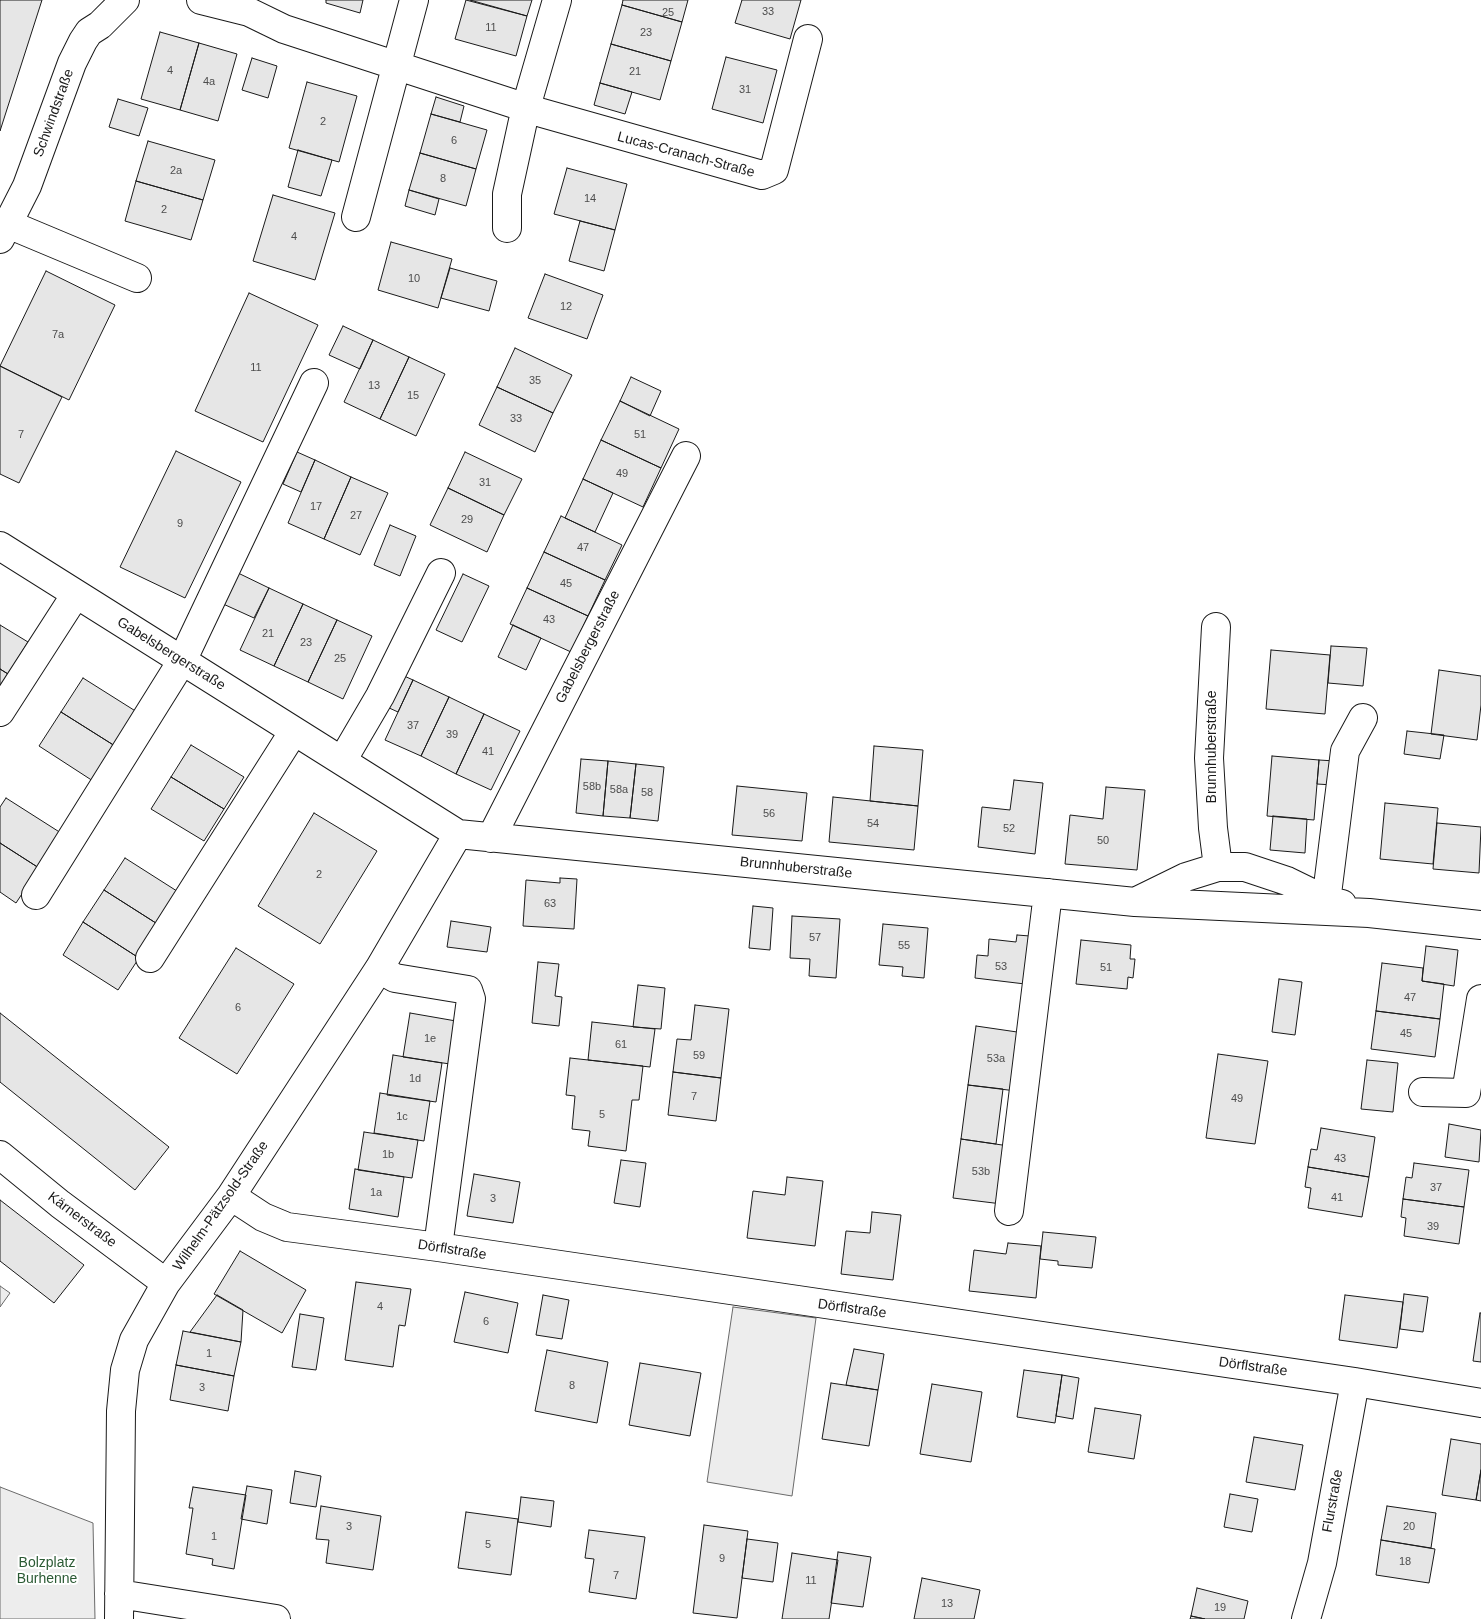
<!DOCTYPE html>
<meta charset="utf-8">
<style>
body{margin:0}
canvas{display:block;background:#fff}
</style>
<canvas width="1481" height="1619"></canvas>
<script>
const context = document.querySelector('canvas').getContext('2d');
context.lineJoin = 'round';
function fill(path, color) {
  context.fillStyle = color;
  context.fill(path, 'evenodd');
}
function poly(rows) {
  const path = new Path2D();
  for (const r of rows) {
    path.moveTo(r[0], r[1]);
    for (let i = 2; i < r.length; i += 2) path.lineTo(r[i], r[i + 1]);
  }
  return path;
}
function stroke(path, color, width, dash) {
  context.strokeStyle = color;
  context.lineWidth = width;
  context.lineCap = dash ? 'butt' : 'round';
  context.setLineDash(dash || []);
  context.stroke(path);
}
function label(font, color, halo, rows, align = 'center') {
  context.font = font + ' Helvetica,sans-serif';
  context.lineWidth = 4;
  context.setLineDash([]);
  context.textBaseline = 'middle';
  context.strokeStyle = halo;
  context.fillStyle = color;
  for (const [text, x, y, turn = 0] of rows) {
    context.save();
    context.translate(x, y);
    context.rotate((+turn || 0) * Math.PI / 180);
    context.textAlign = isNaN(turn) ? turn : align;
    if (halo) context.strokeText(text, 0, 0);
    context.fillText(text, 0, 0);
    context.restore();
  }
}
const built = poly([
 [0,1286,10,1293,0,1307,0,1286],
 [733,1307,816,1318,792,1496,707,1482,733,1307],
 [0,1487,93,1523,95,1619,0,1619,0,1487]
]);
fill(built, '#ededed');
stroke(built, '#6a6a6a', 1);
const building = poly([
 [0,0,42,0,0,131,0,0],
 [326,0,363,0,360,13,326,3,326,0],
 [466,0,527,16,516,56,455,39,466,0],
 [470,0,532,0,527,16,470,0],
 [623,0,688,0,682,22,622,5,623,0],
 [742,0,801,0,790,39,735,23,742,0],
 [622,5,682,22,671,61,611,44,622,5],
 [160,32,199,43,180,110,141,99,160,32],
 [199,43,237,54,218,121,180,110,199,43],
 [611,44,671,61,660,100,600,83,611,44],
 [726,57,777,70,763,123,712,109,726,57],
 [252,58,277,66,268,98,242,90,252,58],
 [307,82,357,96,339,162,289,148,307,82],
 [600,83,632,92,625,114,594,105,600,83],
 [436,97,464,106,460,122,431,114,436,97],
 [118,99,148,108,139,136,109,127,118,99],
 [431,114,487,130,476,169,420,153,431,114],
 [148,141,215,160,203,200,136,181,148,141],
 [298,150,332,160,321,196,288,187,298,150],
 [420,153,476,169,466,206,409,190,420,153],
 [567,168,627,184,615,230,554,214,567,168],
 [136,181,203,200,191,240,125,221,136,181],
 [409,190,439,199,435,215,405,206,409,190],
 [273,195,335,213,315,280,253,261,273,195],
 [580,221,615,230,604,271,569,261,580,221],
 [391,242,452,259,438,308,378,290,391,242],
 [450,268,497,281,489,311,441,298,450,268],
 [46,271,115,305,69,400,0,366,46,271],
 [545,274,603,295,587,339,528,318,545,274],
 [249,293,318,325,263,442,195,411,249,293],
 [343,326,373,340,360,369,329,355,343,326],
 [373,340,409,357,380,419,344,402,373,340],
 [515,348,572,375,553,413,497,387,515,348],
 [409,357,445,374,416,436,380,419,409,357],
 [0,366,62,397,19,483,0,474,0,366],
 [631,377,661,391,650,416,620,401,631,377],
 [497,387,553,413,535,452,479,425,497,387],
 [620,401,679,429,661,468,601,440,620,401],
 [601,440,661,468,643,507,583,479,601,440],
 [176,451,241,482,185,598,120,567,176,451],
 [297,452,315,460,301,492,283,484,297,452],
 [465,452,522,479,504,515,448,488,465,452],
 [315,460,351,477,324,539,288,523,315,460],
 [351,477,388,493,360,555,324,539,351,477],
 [583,479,613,493,595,532,565,518,583,479],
 [448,488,504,515,487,552,430,525,448,488],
 [561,516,622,545,605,580,544,552,561,516],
 [390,525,416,536,400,576,374,565,390,525],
 [544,552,605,580,588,616,527,588,544,552],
 [236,572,269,588,254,618,221,603,236,572],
 [463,574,489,586,462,642,436,630,463,574],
 [269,588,303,604,274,666,240,650,269,588],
 [527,588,588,616,571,652,510,624,527,588],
 [303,604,337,620,308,682,274,666,303,604],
 [337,620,372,636,343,699,308,682,337,620],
 [0,625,28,642,8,674,0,669,0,625],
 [513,625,541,638,526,670,498,657,513,625],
 [1331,646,1367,648,1363,686,1328,683,1331,646],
 [1271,650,1330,655,1325,714,1266,709,1271,650],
 [0,669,8,674,0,687,0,669],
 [1439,670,1481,676,1481,705,1477,740,1431,734,1439,670],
 [402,675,413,680,398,712,387,707,402,675],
 [83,678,137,712,115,746,61,712,83,678],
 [413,680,449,697,421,756,385,740,413,680],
 [449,697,484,714,456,774,421,756,449,697],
 [61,712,115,746,93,781,39,746,61,712],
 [484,714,520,731,491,790,456,774,484,714],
 [1407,731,1444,735,1440,759,1404,754,1407,731],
 [191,745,244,777,224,809,171,777,191,745],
 [874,746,923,750,918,806,870,801,874,746],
 [1272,756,1319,760,1314,820,1267,816,1272,756],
 [581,759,608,761,603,816,576,813,581,759],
 [1319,760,1335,761,1333,785,1317,784,1319,760],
 [608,761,636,764,630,818,603,816,608,761],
 [636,764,664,767,658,821,630,818,636,764],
 [171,777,224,809,204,841,151,809,171,777],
 [1014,780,1043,783,1035,854,978,847,982,807,1010,810,1014,780],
 [737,786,807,793,802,841,732,835,737,786],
 [1106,787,1145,790,1137,870,1065,864,1070,815,1103,819,1106,787],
 [833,797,918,806,914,850,829,842,833,797],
 [6,798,61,833,39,868,0,843,0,807,6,798],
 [1385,803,1438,808,1433,864,1380,859,1385,803],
 [314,813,377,851,320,944,258,906,314,813],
 [1273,816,1307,819,1305,853,1270,850,1273,816],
 [1437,823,1481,827,1479,873,1433,869,1437,823],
 [0,843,39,868,16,903,0,892,0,843],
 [125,858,180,893,159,925,104,890,125,858],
 [560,878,577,879,574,929,523,926,526,880,560,883,560,878],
 [104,890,159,925,139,958,83,922,104,890],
 [753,906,773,908,770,950,749,948,753,906],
 [792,916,840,919,836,978,809,976,810,959,790,958,792,916],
 [451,921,491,927,487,952,447,947,451,921],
 [83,922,139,958,118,990,63,955,83,922],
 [883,924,928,928,924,978,902,976,903,967,879,965,883,924],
 [1017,935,1030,936,1025,984,975,978,977,955,988,956,989,939,1016,942,1017,935],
 [1081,940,1131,945,1130,959,1135,959,1133,978,1128,977,1127,989,1076,984,1081,940],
 [1426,946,1458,950,1454,986,1422,981,1426,946],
 [236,948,294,984,237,1074,179,1038,236,948],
 [538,962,559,964,555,996,562,997,559,1026,532,1023,538,962],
 [1382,963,1423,968,1422,981,1444,984,1440,1019,1376,1011,1382,963],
 [1279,979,1302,982,1295,1035,1272,1032,1279,979],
 [638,985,665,988,661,1029,633,1027,638,985],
 [695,1005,729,1009,721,1078,673,1072,677,1039,691,1040,695,1005],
 [1376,1011,1440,1019,1435,1057,1371,1049,1376,1011],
 [0,1013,169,1147,135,1190,0,1082,0,1013],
 [410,1013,456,1021,450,1064,403,1057,410,1013],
 [592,1022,655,1029,650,1067,588,1060,592,1022],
 [976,1026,1024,1033,1016,1091,968,1085,976,1026],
 [1218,1054,1268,1061,1255,1144,1206,1138,1218,1054],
 [393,1055,442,1063,436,1102,387,1095,393,1055],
 [570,1058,643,1066,639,1100,632,1100,626,1151,588,1146,590,1131,572,1129,575,1096,566,1095,570,1058],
 [1367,1060,1398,1063,1393,1112,1361,1109,1367,1060],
 [673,1072,721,1078,716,1121,668,1115,673,1072],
 [968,1085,1003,1089,996,1144,961,1139,968,1085],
 [380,1093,430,1101,424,1141,374,1133,380,1093],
 [1449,1124,1481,1130,1479,1162,1445,1157,1449,1124],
 [1321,1128,1375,1137,1369,1177,1308,1167,1311,1149,1317,1150,1321,1128],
 [364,1132,418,1140,412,1178,358,1170,364,1132],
 [961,1139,1009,1146,1002,1204,953,1198,961,1139],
 [621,1160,646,1163,640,1207,614,1203,621,1160],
 [1414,1163,1469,1170,1464,1207,1403,1199,1406,1177,1412,1178,1414,1163],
 [1308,1167,1369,1177,1362,1217,1308,1208,1311,1188,1305,1187,1308,1167],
 [355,1169,404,1177,398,1217,349,1209,355,1169],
 [474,1174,520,1182,513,1223,467,1216,474,1174],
 [787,1177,823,1181,815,1246,747,1238,753,1191,785,1195,787,1177],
 [1403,1199,1464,1207,1459,1244,1404,1236,1406,1218,1401,1217,1403,1199],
 [0,1200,84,1265,54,1303,0,1261,0,1200],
 [872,1212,901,1215,893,1280,841,1274,846,1231,870,1233,872,1212],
 [1043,1232,1096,1237,1092,1268,1058,1265,1058,1261,1040,1259,1043,1232],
 [1008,1243,1041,1246,1036,1298,969,1291,974,1250,1006,1254,1008,1243],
 [240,1251,306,1290,282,1333,214,1294,240,1251],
 [356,1282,411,1289,405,1326,399,1325,393,1367,345,1360,356,1282],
 [465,1292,518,1303,508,1353,454,1342,465,1292],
 [1404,1294,1428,1297,1423,1332,1400,1329,1404,1294],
 [217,1295,243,1310,241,1342,190,1332,217,1295],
 [543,1295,569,1300,562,1339,536,1335,543,1295],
 [1345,1295,1403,1302,1397,1348,1339,1340,1345,1295],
 [1480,1313,1481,1313,1481,1362,1473,1361,1480,1313],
 [300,1314,324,1318,316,1370,292,1367,300,1314],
 [183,1331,241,1342,234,1376,176,1365,183,1331],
 [854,1349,884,1354,878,1390,846,1385,854,1349],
 [547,1350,608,1362,597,1423,535,1411,547,1350],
 [640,1363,701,1373,690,1436,629,1425,640,1363],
 [176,1365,234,1376,228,1411,170,1400,176,1365],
 [1024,1370,1062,1375,1055,1423,1017,1417,1024,1370],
 [1062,1375,1079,1378,1073,1419,1056,1416,1062,1375],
 [831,1383,878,1390,869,1446,822,1439,831,1383],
 [932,1384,982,1392,971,1462,920,1454,932,1384],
 [1095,1408,1141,1415,1134,1459,1088,1452,1095,1408],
 [1254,1437,1303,1445,1295,1490,1246,1482,1254,1437],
 [1451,1439,1481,1444,1481,1470,1476,1500,1442,1495,1451,1439],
 [1481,1470,1481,1501,1476,1500,1481,1470],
 [295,1471,321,1476,316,1507,290,1503,295,1471],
 [247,1486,272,1490,267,1524,241,1519,247,1486],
 [193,1487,246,1495,234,1569,212,1565,213,1559,186,1554,193,1508,189,1508,193,1487],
 [1230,1494,1258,1499,1252,1532,1224,1527,1230,1494],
 [521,1497,554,1501,551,1527,518,1522,521,1497],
 [321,1506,381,1516,373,1570,326,1563,329,1540,316,1539,321,1506],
 [1387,1506,1436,1513,1431,1548,1381,1540,1387,1506],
 [466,1512,518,1519,511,1575,458,1568,466,1512],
 [704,1525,748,1531,737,1618,693,1613,704,1525],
 [589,1530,645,1537,636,1599,589,1592,594,1559,585,1558,589,1530],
 [747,1539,778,1543,773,1582,742,1578,747,1539],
 [1381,1540,1435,1549,1429,1583,1376,1575,1381,1540],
 [838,1552,871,1557,863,1607,831,1603,838,1552],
 [792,1553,838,1560,829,1619,782,1619,792,1553],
 [922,1578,980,1590,974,1619,914,1619,922,1578],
 [1197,1588,1248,1601,1244,1619,1205,1619,1191,1616,1197,1588],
 [1191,1616,1205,1619,1190,1619,1191,1616]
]);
fill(building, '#e6e6e6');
stroke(building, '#1a1a1a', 1);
const minor = poly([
 [201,0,249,12,284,29,542,113,762,175,774,170,808,39],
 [356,217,414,0],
 [8,224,137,278],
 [507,228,507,194,526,107,557,0],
 [0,239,27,186,72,63,83,41,89,32,100,25,125,0],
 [0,546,458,834,1135,902,1369,913,1481,925],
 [1216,627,1209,758,1213,828,1218,867],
 [0,712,76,594],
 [342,761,380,696,441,573],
 [491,838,686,456],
 [36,895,182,661,314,383],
 [1139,900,1186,877,1218,867,1245,867,1287,881,1326,900,1342,904],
 [1325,910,1345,751,1363,718],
 [150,958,294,731],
 [379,969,395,978,468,990,471,999,438,1247],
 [1423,1092,1466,1093,1481,999],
 [0,1155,60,1204,166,1283],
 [231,1196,263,1217,287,1227,438,1247,1355,1382,1481,1403],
 [1009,1211,1048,893],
 [119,1594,276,1619],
 [119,1619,121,1411,125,1370,134,1340,166,1283,231,1196,379,969,458,834],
 [1306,1619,1322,1563,1355,1382]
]);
stroke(minor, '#1a1a1a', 30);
stroke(minor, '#fff', 28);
label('11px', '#4d4d4d', null, [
 ["33",768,12],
 ["25",668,13],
 ["11",491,28],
 ["23",646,33],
 ["4",170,71],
 ["21",635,72],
 ["4a",209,82],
 ["31",745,90],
 ["2",323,122],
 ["6",454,141],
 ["2a",176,171],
 ["8",443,179],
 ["14",590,199],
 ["2",164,210],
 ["4",294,237],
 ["10",414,279],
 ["12",566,307],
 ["7a",58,335],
 ["11",256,368],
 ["35",535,381],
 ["13",374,386],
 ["15",413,396],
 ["33",516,419],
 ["7",21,435],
 ["51",640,435],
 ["49",622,474],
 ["31",485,483],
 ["17",316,507],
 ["27",356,516],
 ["29",467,520],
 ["9",180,524],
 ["47",583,548],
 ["45",566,584],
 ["43",549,620],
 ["21",268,634],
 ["23",306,643],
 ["25",340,659],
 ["37",413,726],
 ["39",452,735],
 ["41",488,752],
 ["58b",592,787],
 ["58a",619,790],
 ["58",647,793],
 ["56",769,814],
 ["54",873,824],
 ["52",1009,829],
 ["50",1103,841],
 ["2",319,875],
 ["63",550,904],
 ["57",815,938],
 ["55",904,946],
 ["53",1001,967],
 ["51",1106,968],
 ["47",1410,998],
 ["6",238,1008],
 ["45",1406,1034],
 ["1e",430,1039],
 ["61",621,1045],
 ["59",699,1056],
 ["53a",996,1059],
 ["1d",415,1079],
 ["7",694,1097],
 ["49",1237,1099],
 ["5",602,1115],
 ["1c",402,1117],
 ["1b",388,1155],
 ["43",1340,1159],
 ["53b",981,1172],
 ["37",1436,1188],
 ["1a",376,1193],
 ["41",1337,1198],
 ["3",493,1199],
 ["39",1433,1227],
 ["4",380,1307],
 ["6",486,1322],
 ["1",209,1354],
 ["8",572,1386],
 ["3",202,1388],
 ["3",349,1527],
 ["20",1409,1527],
 ["1",214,1537],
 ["5",488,1545],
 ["9",722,1559],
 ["18",1405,1562],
 ["7",616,1576],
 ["11",811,1581],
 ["13",947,1604],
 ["19",1220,1608]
]);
label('14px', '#1a1a1a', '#fff', [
 ["Schwindstraße",54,113,-70],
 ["Lucas-Cranach-Straße",686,155,15],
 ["Gabelsbergerstraße",588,647,-63],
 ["Gabelsbergerstraße",171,654,32],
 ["Brunnhuberstraße",1212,747,-90],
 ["Brunnhuberstraße",796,868,6],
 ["Wilhelm-Pätzsold-Straße",221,1206,-55],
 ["Kärnerstraße",82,1220,37],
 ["Dörflstraße",452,1250,9],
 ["Dörflstraße",852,1309,8],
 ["Dörflstraße",1253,1367,8],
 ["Flurstraße",1333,1501,-80]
]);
label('14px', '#2b5a34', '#fff', [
 ["Bolzplatz",47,1563],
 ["Burhenne",47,1579]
]);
</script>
